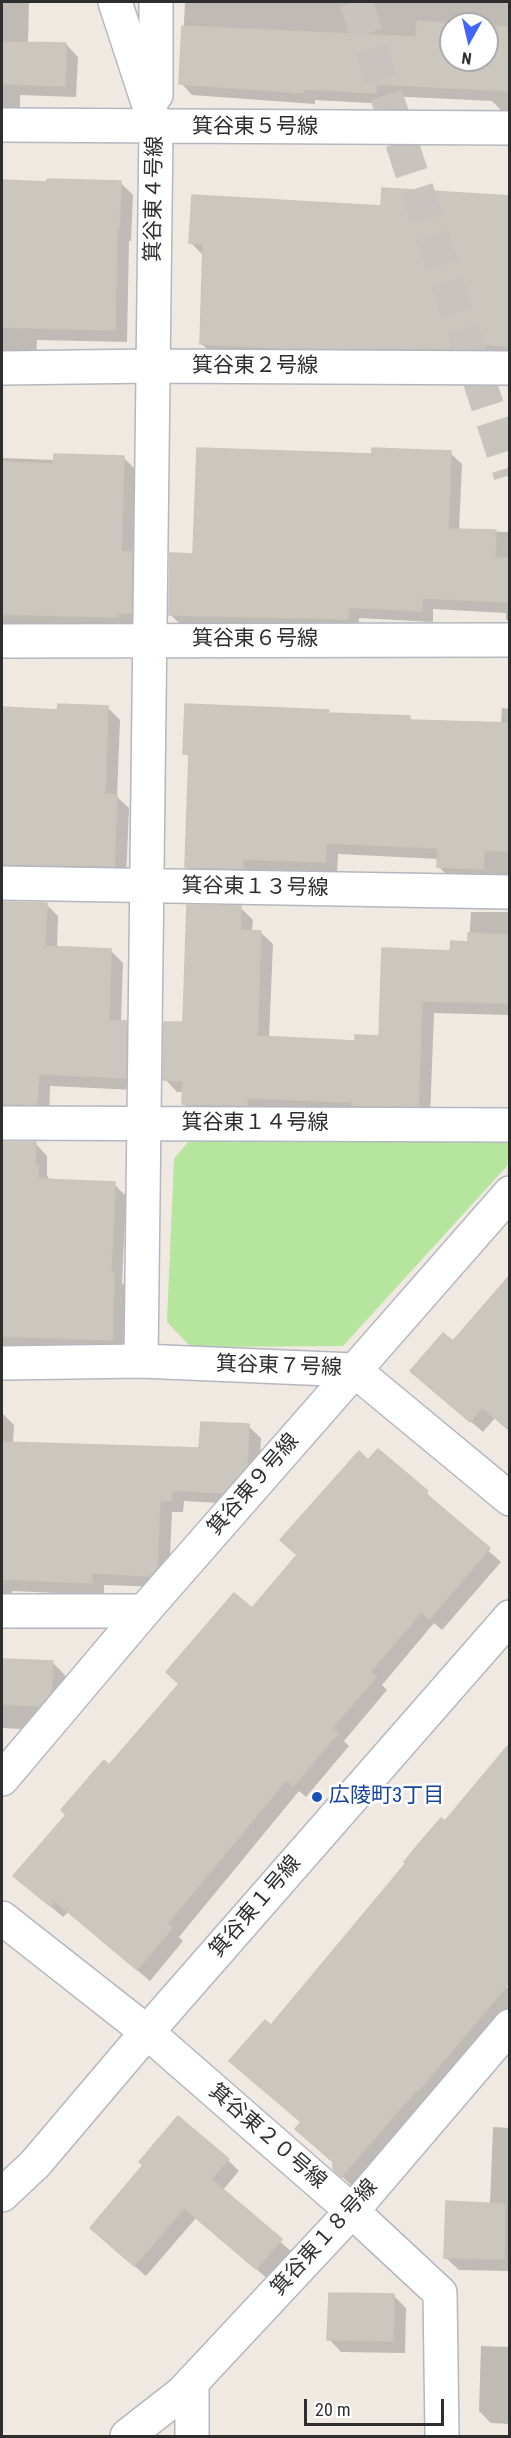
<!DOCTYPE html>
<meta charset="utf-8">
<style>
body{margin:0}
#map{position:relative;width:511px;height:2438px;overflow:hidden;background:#efe9e1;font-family:"Roboto Condensed",sans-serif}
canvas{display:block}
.frame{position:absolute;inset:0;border:3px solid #2e2e2e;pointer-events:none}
.north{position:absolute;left:439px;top:12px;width:60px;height:60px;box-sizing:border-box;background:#fff;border:2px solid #ababab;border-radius:50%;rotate:188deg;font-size:16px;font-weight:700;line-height:24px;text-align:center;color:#2e2e2e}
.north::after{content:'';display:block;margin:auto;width:21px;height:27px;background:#4264fb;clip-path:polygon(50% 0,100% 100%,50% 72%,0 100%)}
.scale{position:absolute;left:304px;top:2399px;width:140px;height:27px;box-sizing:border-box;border:3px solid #2e2e2e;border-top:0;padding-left:8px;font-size:18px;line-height:21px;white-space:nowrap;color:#2e2e2e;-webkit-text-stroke:4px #fff;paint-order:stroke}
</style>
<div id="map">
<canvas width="511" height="2438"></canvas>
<div class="frame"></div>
<div class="north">N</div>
<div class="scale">20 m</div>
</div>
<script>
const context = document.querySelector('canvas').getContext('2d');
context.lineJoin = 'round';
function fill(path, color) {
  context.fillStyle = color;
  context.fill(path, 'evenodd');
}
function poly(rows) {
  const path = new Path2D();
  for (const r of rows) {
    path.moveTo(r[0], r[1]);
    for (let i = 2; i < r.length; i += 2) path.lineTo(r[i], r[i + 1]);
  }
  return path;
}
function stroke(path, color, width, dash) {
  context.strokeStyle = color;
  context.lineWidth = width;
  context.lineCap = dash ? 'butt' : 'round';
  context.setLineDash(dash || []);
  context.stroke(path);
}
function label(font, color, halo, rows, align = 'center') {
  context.font = font + ' "Roboto Condensed","Noto Sans JP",sans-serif';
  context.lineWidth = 5;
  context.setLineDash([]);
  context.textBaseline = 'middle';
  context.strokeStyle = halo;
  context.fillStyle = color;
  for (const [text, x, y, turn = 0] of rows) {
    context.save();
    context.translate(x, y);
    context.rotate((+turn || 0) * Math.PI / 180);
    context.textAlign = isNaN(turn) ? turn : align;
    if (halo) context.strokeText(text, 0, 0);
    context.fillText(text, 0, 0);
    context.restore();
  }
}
fill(poly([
 [193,1136,509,1140,509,1150,507,1166,343,1346,191,1347,167,1322,174,1159]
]), '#b6e59e');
fill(poly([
 [2,2,29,2,28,44,66,44,78,57,76,97,20,95,20,109,2,108],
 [185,2,510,2,510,112,503,112,492,101,388,96,387,104,315,100,315,104,192,95,181,83],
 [451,24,487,24,487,60,451,60],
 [2,182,120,182,133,195,131,241,129,241,127,342,37,340,36,359,2,358],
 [510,197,510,357,214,356,201,343,203,255,191,243,383,207],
 [450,453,462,464,459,531,510,532,510,623,506,619,506,613,433,609,433,622,359,618,359,630,182,626,170,614,194,556,374,456],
 [123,457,135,469,133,555,144,566,143,625,2,631,2,458,55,460],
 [108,708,120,720,117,797,129,808,126,878,2,882,2,709,59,711],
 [502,708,510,709,510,885,451,879,439,867,439,859,338,854,337,873,255,870,255,880,199,879,187,867,191,759,185,753,328,712,330,714,409,717,413,721,501,725],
 [2,903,46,904,58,916,57,949,111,951,123,963,121,1022,126,1022,138,1034,137,1090,50,1086,49,1116,2,1122],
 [240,907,253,920,252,932,260,932,273,944,269,1038,356,1042,380,1038,452,953,469,943,471,912,510,912,510,1015,434,1013,430,1118,196,1115,183,1103,184,1092,177,1092,165,1079,184,1024],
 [2,1143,35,1143,47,1156,47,1176,50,1180,114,1184,126,1196,122,1283,126,1286,123,1352,6,1351,2,1346],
 [510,1277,510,1431,495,1418,483,1432,412,1371,453,1344],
 [2,1413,14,1425,13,1444,201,1450,248,1426,261,1438,259,1477,236,1504,184,1501,183,1512,172,1512,169,1580,163,1587,104,1585,104,1595,12,1591,12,1605,2,1607],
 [369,1462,427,1493,438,1506,501,1562,442,1630,434,1623,382,1685,387,1690,344,1741,349,1746,306,1797,299,1791,179,1937,183,1941,150,1981,68,1912,63,1917,15,1876,298,1556,282,1540],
 [2,1660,52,1662,65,1675,63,1704,42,1730,2,1728],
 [505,1986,510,1990,510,2009,431,2103,354,2188,334,2169,334,2163,297,2129,302,2123,271,2027],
 [493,2127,510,2128,510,2271,459,2270,446,2258,490,2204],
 [228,2160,239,2171,222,2191,292,2252,268,2279,196,2218,146,2276,103,2239,145,2165],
 [394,2296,406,2308,405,2353,341,2352,329,2339],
 [481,2346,510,2347,510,2424,491,2423,479,2411]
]), '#0003');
const building = poly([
 [417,21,462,24,451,24,451,60,487,60,487,26,510,27,510,91,376,84,376,93,304,89,303,93,179,84,182,26,416,37,417,21],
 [2,42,66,43,65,86,2,84,2,42],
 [47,179,121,181,119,229,117,229,115,330,2,327,2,180,46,182,47,179],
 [382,188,510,196,510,346,467,344,467,349,283,348,200,344,203,244,189,243,192,195,381,206,382,188],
 [197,448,372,454,372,448,451,451,448,529,496,530,495,558,510,558,510,602,422,598,422,611,348,607,348,619,169,615,170,553,193,554,197,448],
 [54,454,124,456,121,552,132,552,131,613,118,613,118,617,2,614,2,462,53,464,54,454],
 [58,704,108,706,105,794,117,795,114,866,2,864,2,707,57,710,58,704],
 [185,704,329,710,328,713,410,716,409,720,510,723,510,851,484,850,483,869,437,867,438,848,326,843,325,862,243,859,243,869,185,867,189,754,183,754,185,704],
 [2,902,47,903,45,946,111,949,109,1020,126,1021,126,1078,39,1074,37,1104,2,1104,2,902],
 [187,905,241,906,240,930,261,931,257,1036,355,1041,355,1035,379,1036,382,948,450,951,451,941,468,942,468,933,510,935,510,1003,422,1001,418,1106,371,1106,352,1105,352,1102,247,1098,247,1105,182,1104,183,1081,163,1080,164,1022,183,1022,187,905],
 [2,1142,36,1142,35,1166,38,1166,38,1179,115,1182,111,1272,114,1273,112,1340,2,1336,2,1142],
 [510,1275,510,1431,482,1407,470,1422,410,1371,443,1333,453,1341,510,1275],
 [201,1422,249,1424,247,1465,223,1493,172,1490,171,1501,160,1500,157,1568,150,1576,92,1573,92,1583,2,1579,2,1442,199,1448,201,1422],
 [378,1449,428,1491,426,1494,490,1548,429,1619,421,1612,370,1672,376,1677,332,1728,338,1733,293,1786,286,1780,167,1924,172,1928,137,1970,55,1901,50,1906,13,1876,66,1815,61,1810,104,1760,109,1765,179,1684,166,1672,234,1593,252,1608,297,1555,280,1540,359,1451,368,1460,378,1449],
 [2,1659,53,1661,51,1692,40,1706,2,1704,2,1659],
 [510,1743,510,1982,418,2091,416,2090,341,2177,333,2169,333,2162,295,2129,301,2122,229,2061,265,2020,271,2025,406,1863,404,1862,417,1846,441,1818,445,1821,510,1743],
 [178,2116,229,2159,211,2179,282,2239,256,2269,184,2208,134,2266,90,2228,143,2165,139,2162,178,2116],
 [446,2201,505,2204,504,2259,444,2258,446,2201],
 [329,2293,394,2294,393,2341,327,2340,329,2293]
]);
fill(building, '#cbc7bf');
stroke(building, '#cbc5ba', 1.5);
stroke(poly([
 [356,2,510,475]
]), '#c8c4bd', 33, [33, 16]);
const minor = poly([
 [115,2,156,127,141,1361],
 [156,95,156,2],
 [2,125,510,128],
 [2,368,153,366,510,368],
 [2,641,510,640],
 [2,883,510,892],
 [2,1123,510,1125],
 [2,1363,141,1361,354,1370,510,1499],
 [2,1611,144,1611],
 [2,1779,144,1611,510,1193],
 [2,1918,147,2032,352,2211,440,2293,442,2436],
 [192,2382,192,2436],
 [127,2436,182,2393,352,2211,510,2026]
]);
const tertiary = poly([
 [2,2195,35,2164,147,2032,510,1617]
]);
stroke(minor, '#b4b7c1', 36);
stroke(tertiary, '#b4b7c1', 36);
stroke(minor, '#fff', 33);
stroke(tertiary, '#fff', 33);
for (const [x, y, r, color] of [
 [317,1797,6,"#1a4fb4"]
]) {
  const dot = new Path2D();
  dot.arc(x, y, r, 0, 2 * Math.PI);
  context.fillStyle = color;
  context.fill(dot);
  stroke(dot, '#fff', 2);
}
label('21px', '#2e2e2e', '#fff', [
 ["箕谷東５号線",255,128],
 ["箕谷東４号線",155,199,-89],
 ["箕谷東２号線",255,367],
 ["箕谷東６号線",255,640],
 ["箕谷東１３号線",255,888,1],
 ["箕谷東１４号線",255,1124],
 ["箕谷東７号線",279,1367,2],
 ["箕谷東９号線",254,1485,-49],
 ["箕谷東１号線",256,1907,-49],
 ["箕谷東２０号線",267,2137,41],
 ["箕谷東１８号線",325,2238,-48]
]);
label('21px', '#164399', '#fff', [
 ["広陵町3丁目",329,1797]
], 'left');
</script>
